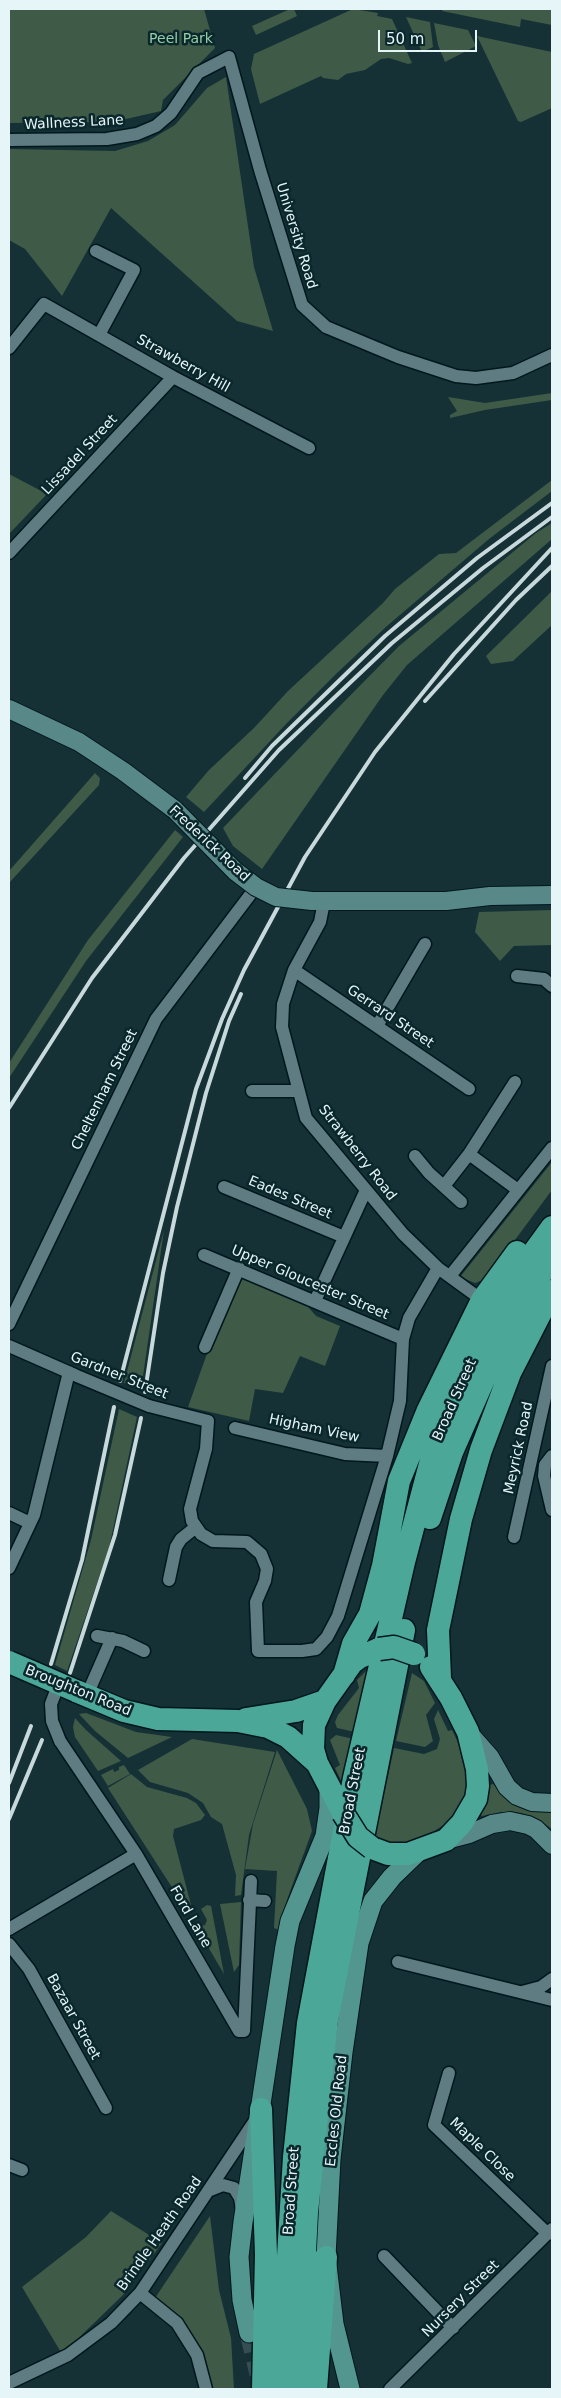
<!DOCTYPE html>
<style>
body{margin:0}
#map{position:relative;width:561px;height:2398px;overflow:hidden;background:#153136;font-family:"DejaVu Sans",sans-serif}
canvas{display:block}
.frame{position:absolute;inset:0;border:10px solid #e5f5f8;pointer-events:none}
.scale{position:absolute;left:378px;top:30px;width:99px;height:22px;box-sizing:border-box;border:2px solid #e5f5f8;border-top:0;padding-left:6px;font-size:15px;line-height:18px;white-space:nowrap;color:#e5f5f8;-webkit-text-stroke:4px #0a272c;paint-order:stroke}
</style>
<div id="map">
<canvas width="561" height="2398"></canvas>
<div class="frame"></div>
<div class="scale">50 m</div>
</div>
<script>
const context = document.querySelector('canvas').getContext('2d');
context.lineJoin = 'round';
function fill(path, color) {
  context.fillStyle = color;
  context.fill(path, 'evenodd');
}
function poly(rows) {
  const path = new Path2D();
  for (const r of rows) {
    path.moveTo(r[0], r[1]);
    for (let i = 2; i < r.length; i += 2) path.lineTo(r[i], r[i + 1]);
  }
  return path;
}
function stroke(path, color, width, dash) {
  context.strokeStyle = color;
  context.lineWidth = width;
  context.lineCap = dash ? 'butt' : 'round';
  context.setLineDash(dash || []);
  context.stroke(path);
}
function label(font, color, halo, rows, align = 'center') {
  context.font = font + ' "DejaVu Sans",sans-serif';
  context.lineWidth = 5;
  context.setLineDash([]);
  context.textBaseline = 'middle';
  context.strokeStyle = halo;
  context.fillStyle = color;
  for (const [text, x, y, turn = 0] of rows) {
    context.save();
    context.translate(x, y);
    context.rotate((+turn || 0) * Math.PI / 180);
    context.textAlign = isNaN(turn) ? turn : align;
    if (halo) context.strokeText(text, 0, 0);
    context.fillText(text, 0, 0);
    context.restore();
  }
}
fill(poly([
 [9,9,204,9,215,48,163,100,161,111,113,122,9,123],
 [290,9,294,9,297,16,256,35,252,26],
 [353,9,378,13,377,16,392,19,412,63,408,64,389,58,381,59,365,70,346,74,338,80,323,78,321,76,260,104,251,69,254,54],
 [443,9,552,9,552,25,521,19,520,27,442,11],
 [406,17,430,22,433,47,422,52],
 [434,23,468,30,476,46,445,62,438,45],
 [477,36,552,52,552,108,521,122,518,121],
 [226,77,254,267,273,331,237,321,111,208,62,296,25,249,9,240,9,149,115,151,148,141,175,125,207,88],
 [552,393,552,400,485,410,450,418,450,415,457,411,448,397,485,403],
 [9,474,47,494,9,534],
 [552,480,552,491,489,539,387,626,336,674,286,724,204,812,186,797,209,770,254,728,288,691,383,603,395,589,439,554,456,553],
 [552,523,552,539,407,665,383,695,262,869,233,846,223,828,332,714,399,646,536,533],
 [552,591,552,625,513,661,491,664,486,656],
 [95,773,100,778,99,785,9,883,9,871],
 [175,830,183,837,86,961,9,1078,9,1063,88,940],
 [552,910,552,945,514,946,500,961,475,932,479,912],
 [552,1162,552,1190,486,1279,475,1283,460,1277],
 [164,1230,141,1390,124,1383],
 [240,1277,303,1301,316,1316,340,1326,325,1366,300,1356,283,1393,255,1389,249,1421,188,1407,209,1348],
 [119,1409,137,1417,109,1548,67,1671,55,1665,91,1540],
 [370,1667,360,1733,337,1728,335,1722,338,1715,359,1688,357,1680],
 [412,1673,424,1681,435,1703,426,1715,433,1741,425,1747,396,1741],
 [438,1710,448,1731,452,1730,465,1757,468,1778,465,1797,451,1820,433,1832,404,1843,390,1843,380,1840,372,1835,347,1795,382,1804,394,1748,424,1754,437,1749,440,1739,434,1719],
 [86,1713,136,1732,172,1737,128,1758,95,1731,79,1714],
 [75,1718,86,1730,121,1761,98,1771,75,1737,73,1727],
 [336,1735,358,1740,343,1785,335,1768,340,1765,330,1740],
 [192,1739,275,1752,249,1835,241,1895,235,1896,236,1875,222,1824,211,1817,203,1803,188,1793,150,1782,138,1770],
 [277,1750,307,1809,312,1831,288,1897,279,1930,274,1928,277,1871,245,1869,253,1824],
 [124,1765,130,1774,108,1786,101,1775,113,1769,114,1772,119,1770,119,1767],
 [131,1774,147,1787,187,1798,196,1803,205,1815,201,1820,174,1829,173,1836,191,1905,184,1906,108,1788],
 [493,1784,513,1803,552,1811,552,1829,539,1820,521,1813,501,1812,482,1816,480,1814,489,1785],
 [241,1902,239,1965,234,1972,220,1904],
 [207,1905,211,1906,224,1974,194,1923,201,1926,205,1925,207,1920,201,1909],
 [111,2211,162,2243,123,2295,62,2354,22,2287,86,2237],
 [210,2216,219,2290,231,2338,234,2389,212,2389,202,2354,155,2298]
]), '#3f5a47');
stroke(poly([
 [249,2333,259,2374]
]), '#344e53', 19, [19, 9]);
const street = poly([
 [9,140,107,139,137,134,156,126,171,113,198,73,229,57,260,170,302,305,326,327,398,357,456,376,476,378,513,373,552,355],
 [96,251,134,270,99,335],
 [9,348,44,304,173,377,309,448],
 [9,553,173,377],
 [324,902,320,922,294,970,283,1004,282,1027,306,1118,403,1234,438,1268,482,1300],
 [294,970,469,1089],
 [517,976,544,979,552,986],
 [377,1026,425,944],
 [252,1091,299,1091],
 [469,1154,515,1082],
 [415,1156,429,1173,461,1202],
 [444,1186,469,1154,518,1190],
 [224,1187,344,1237],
 [204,1255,403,1339],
 [450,1276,552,1148],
 [315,1301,366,1190],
 [9,1324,156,1019,256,887],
 [9,1346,75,1375],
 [205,1347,239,1268],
 [149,1406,208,1421,206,1449,190,1509,192,1521,201,1534,213,1541,247,1542,261,1554,267,1569,265,1581,256,1602,258,1651,302,1651,316,1649,327,1637,338,1616,387,1456,400,1401,403,1339,409,1318,438,1268],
 [235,1428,345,1454,387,1456],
 [552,1456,545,1465,544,1476,552,1510],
 [9,1513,30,1523],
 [514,1537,552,1366],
 [9,1568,34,1515,69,1372],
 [169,1580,176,1547,181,1539,196,1527],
 [97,1636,123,1641,144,1651],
 [87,1695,112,1638],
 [60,1741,136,1854,239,2031,244,2031,251,1881],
 [249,1900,265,1901],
 [9,1929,136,1854],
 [9,1944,29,1969,106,2108],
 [398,1962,552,2000],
 [522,1992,541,1987,552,1979],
 [449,2073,434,2125,548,2234],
 [9,2165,22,2170],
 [208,2191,223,2185,234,2188,240,2198,242,2210],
 [384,2256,453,2328],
 [140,2293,177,2323,197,2355,206,2389],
 [9,2383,68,2355,111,2323,140,2293,256,2119],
 [390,2389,552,2229]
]);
const secondary = poly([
 [9,709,79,742,123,771,175,810],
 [312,901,446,901,490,896,552,895],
 [468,1732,490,1757,507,1787,517,1796,532,1802,552,1803],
 [446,1840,469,1834,492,1824,510,1821,528,1825,536,1829,552,1845]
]);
const primary = poly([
 [249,2333,242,2300,239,2257,243,2222,285,1946,290,1921,325,1836,329,1808,329,1786],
 [350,2389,334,2324,326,2257,331,2159,343,2052,359,1943,373,1901,392,1877,419,1851]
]);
const highway = poly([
 [430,1518,452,1452,496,1352,552,1255],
 [344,1675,353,1644,370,1614,383,1566,399,1481,428,1410,482,1300,517,1252],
 [440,1678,438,1630,461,1519,481,1450,510,1373,552,1291],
 [76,1691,124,1711,158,1719,238,1721,268,1727,288,1737,317,1763],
 [246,1719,296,1711,325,1701],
 [343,1813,317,1763,313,1749,314,1725,325,1701,352,1663,360,1657,379,1649],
 [372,1848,388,1854,408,1854,446,1840,462,1823,476,1799,478,1786,477,1769,468,1732,451,1698,431,1667],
 [261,2109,266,2255,263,2389],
 [280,2389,294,2157,308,2023,354,1778,404,1562,435,1445,481,1342,520,1271,552,1227],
 [298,2389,307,2212,327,2020,404,1630],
 [316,2389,326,2257]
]);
stroke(street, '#00181d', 15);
stroke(secondary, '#00181d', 20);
stroke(primary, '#00181d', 21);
stroke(highway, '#00181d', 25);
stroke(street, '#5e7c81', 12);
stroke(secondary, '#588988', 18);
stroke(primary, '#53968f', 19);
stroke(highway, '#4ba899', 22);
stroke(poly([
 [425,701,516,600,552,566],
 [245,778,272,746,385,636,477,558,552,503],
 [9,1108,92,978,184,858,279,750,392,643,483,568,552,517],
 [120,1381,196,1089,222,1019,244,970,305,857,375,752,454,654,552,548],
 [145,1392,163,1273,177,1207,206,1093,229,1021,241,994],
 [51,1664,82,1560,114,1407],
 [70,1673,115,1535,141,1418],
 [9,1783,31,1726],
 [9,1819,42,1740]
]), '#c8d9dc', 4);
const streetBridge = poly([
 [77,1376,149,1406],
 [59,1683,51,1704,52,1721,60,1741]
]);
const secondaryBridge = poly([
 [175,810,235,871,256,887,276,897,312,901]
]);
const highwayBridge = poly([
 [379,1649,394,1647,414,1654],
 [9,1662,76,1691],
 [343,1813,358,1837,372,1848]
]);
stroke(streetBridge, '#00181d', 15, []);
stroke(secondaryBridge, '#00181d', 20, []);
stroke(highwayBridge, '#00181d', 25, []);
stroke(streetBridge, '#5e7c81', 12);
stroke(secondaryBridge, '#588988', 18);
stroke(highwayBridge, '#4ba899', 22);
label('14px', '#97cfa7', '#0a272c', [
 ["Peel Park",181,39]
]);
label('14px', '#e5f5f8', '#0a272c', [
 ["Wallness Lane",74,123,-3],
 ["University Road",296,236,73],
 ["Strawberry Hill",183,364,29],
 ["Lissadel Street",80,455,-47],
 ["Frederick Road",209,844,43],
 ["Gerrard Street",390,1017,34],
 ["Cheltenham Street",105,1090,-64],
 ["Strawberry Road",357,1153,52],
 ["Eades Street",290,1198,23],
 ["Upper Gloucester Street",310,1283,23],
 ["Gardner Street",119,1376,22],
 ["Broad Street",455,1400,-66],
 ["Higham View",314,1429,12],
 ["Meyrick Road",519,1448,-78],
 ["Broughton Road",78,1691,22],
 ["Broad Street",353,1791,-79],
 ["Ford Lane",190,1917,60],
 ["Bazaar Street",73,2017,61],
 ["Eccles Old Road",337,2111,-84],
 ["Maple Close",482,2150,44],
 ["Broad Street",292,2191,-86],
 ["Brindle Heath Road",160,2234,-55],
 ["Nursery Street",461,2299,-45]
]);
</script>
